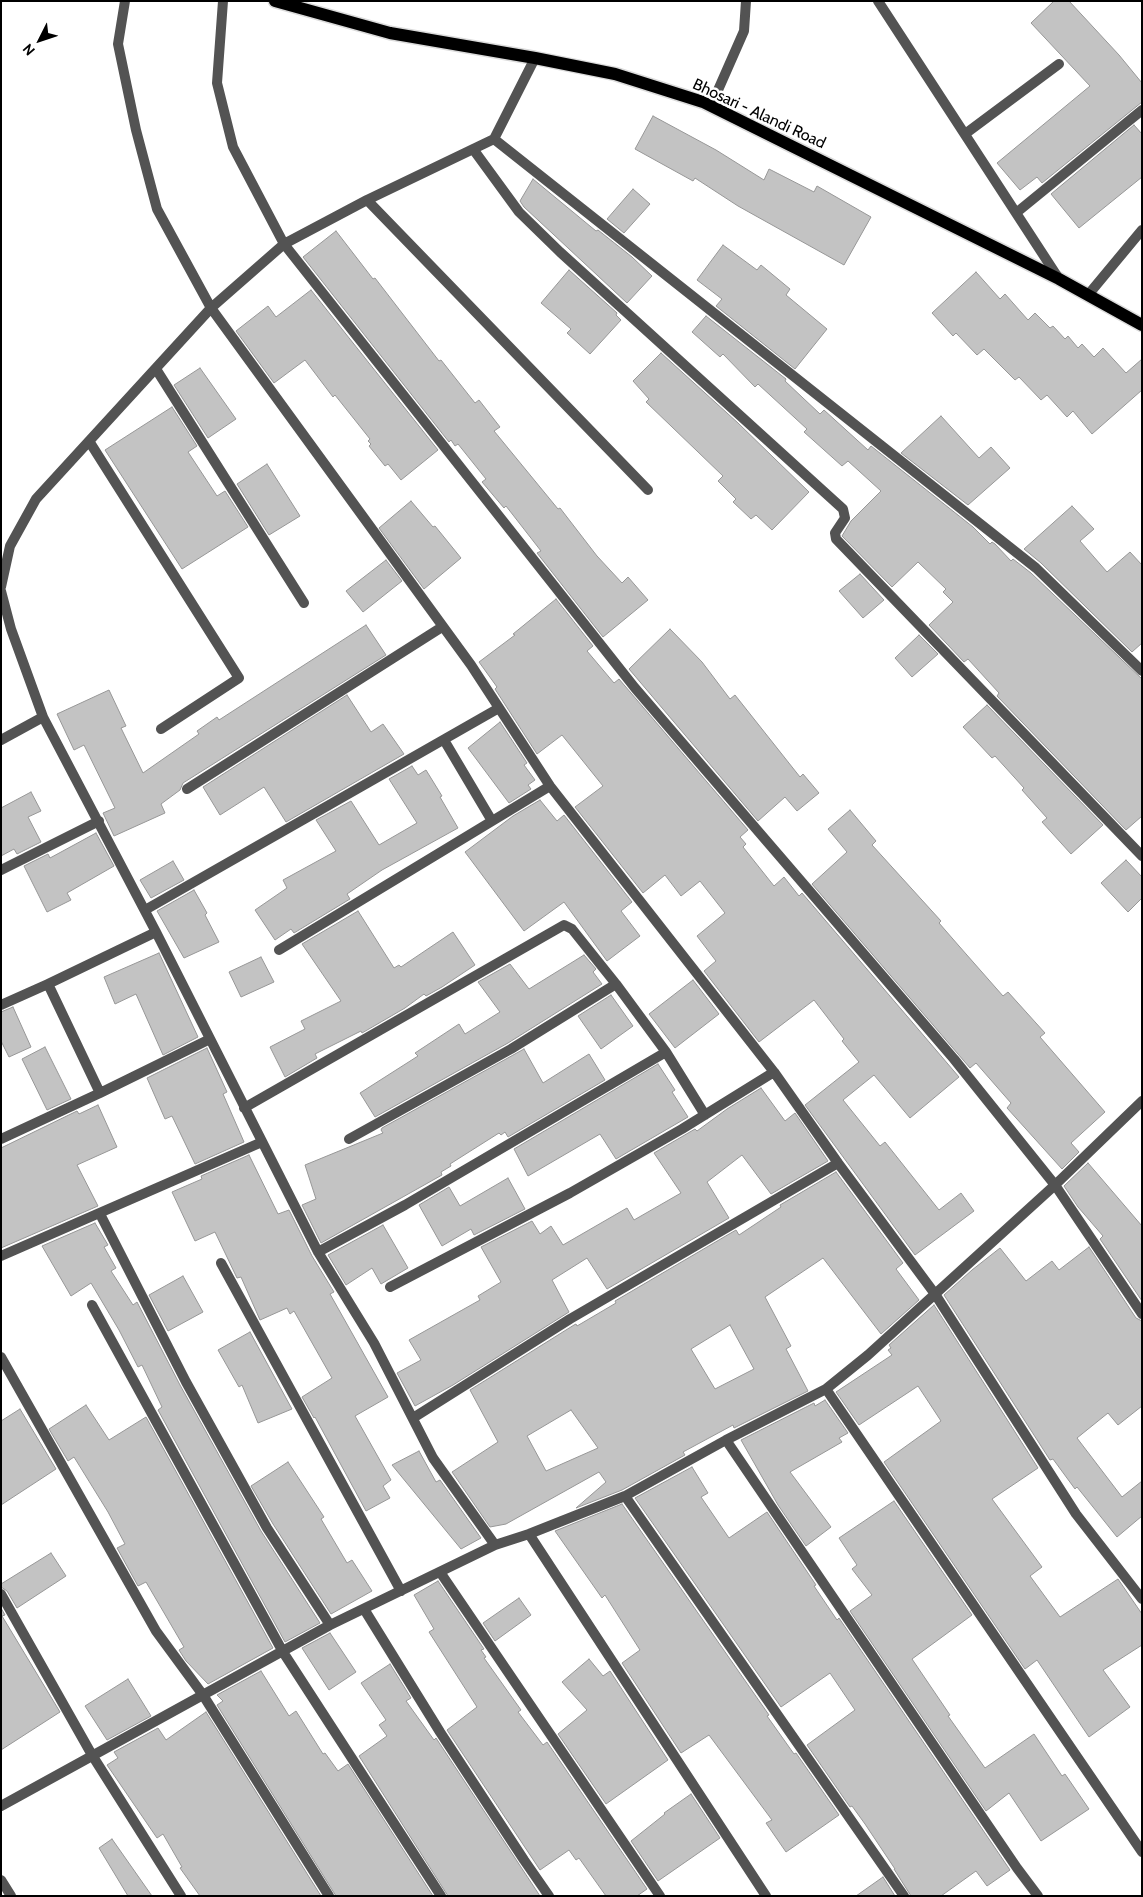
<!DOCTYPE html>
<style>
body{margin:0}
#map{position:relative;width:1143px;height:1897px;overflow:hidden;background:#fff;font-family:Cabin,sans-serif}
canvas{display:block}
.frame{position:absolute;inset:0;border:2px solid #000;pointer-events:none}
.north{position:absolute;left:15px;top:15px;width:50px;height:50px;-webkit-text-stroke:4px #fff;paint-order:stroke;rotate:229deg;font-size:14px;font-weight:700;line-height:20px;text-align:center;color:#000}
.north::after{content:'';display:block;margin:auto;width:18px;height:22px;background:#000;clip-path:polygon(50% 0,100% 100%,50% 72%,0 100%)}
</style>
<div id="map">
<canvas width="1143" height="1897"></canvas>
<div class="frame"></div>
<div class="north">N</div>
</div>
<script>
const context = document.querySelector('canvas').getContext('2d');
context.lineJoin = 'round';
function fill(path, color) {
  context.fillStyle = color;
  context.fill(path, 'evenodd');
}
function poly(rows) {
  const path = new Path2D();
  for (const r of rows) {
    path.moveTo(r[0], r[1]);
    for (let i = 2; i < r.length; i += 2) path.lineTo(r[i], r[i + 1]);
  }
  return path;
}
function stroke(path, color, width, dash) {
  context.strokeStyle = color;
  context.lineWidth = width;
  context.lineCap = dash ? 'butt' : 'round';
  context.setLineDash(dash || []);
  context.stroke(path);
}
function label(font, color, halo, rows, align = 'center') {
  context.font = font + ' Cabin,sans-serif';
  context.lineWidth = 5;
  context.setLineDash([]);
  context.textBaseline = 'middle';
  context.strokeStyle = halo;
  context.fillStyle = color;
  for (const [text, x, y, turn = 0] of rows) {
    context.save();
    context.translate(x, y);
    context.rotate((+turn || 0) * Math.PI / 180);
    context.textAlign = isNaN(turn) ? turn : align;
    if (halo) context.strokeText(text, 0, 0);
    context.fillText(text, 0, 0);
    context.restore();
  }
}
const building = poly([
 [1054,1,1069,1,1119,55,1142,83,1142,102,1042,183,1037,177,1020,190,997,163,1090,86,1031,23,1054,1],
 [653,116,716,150,764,180,769,169,814,192,817,186,871,217,844,265,738,206,695,178,693,181,635,149,653,116],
 [1134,125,1142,134,1142,177,1079,228,1051,194,1134,125],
 [533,179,596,231,598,230,632,257,652,276,627,303,524,207,520,201,533,179],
 [633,189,650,204,624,233,607,219,633,189],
 [336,231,373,279,375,278,439,361,441,360,475,403,479,400,500,427,494,431,558,509,560,508,597,556,622,583,628,577,648,600,603,637,537,553,541,551,506,506,504,508,482,482,486,479,458,444,455,446,451,440,449,442,303,257,336,231],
 [723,245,757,270,761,265,790,289,786,295,827,329,795,369,716,306,722,299,697,280,723,245],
 [569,270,617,313,616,315,621,320,590,354,567,333,571,329,541,303,569,270],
 [976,272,1000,299,1005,294,1028,320,1035,313,1050,328,1053,326,1065,339,1068,336,1078,348,1082,344,1094,357,1103,348,1126,373,1142,359,1142,390,1092,434,1073,411,1067,417,1047,395,1041,400,1019,377,1015,380,984,349,977,355,956,333,953,336,932,313,976,272],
 [311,290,438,450,401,480,388,464,385,466,369,446,371,444,368,441,370,439,335,395,333,397,305,360,274,383,236,331,268,306,276,317,311,290],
 [706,316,786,379,785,381,820,414,824,410,868,450,871,446,973,527,990,544,992,542,995,544,1011,561,1013,559,1031,573,1142,679,1142,816,1126,830,997,696,999,693,968,659,964,662,929,625,953,602,943,592,946,589,918,562,892,587,842,536,851,521,881,491,848,461,842,466,804,432,807,429,758,384,755,387,723,354,720,357,692,332,706,316],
 [661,353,738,423,809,492,772,530,756,515,751,519,733,502,736,499,718,481,723,476,646,402,649,399,633,381,661,353],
 [200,368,236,419,208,438,174,385,200,368],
 [172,407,197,446,188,452,217,496,225,491,248,527,182,569,105,450,172,407],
 [941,416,979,458,991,447,1010,468,968,505,901,453,941,416],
 [267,464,300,516,269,535,237,484,267,464],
 [411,501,433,527,435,526,461,558,424,589,379,528,411,501],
 [1072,506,1094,529,1080,541,1107,572,1130,552,1142,565,1142,643,1132,652,1041,563,1024,549,1072,506],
 [386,560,402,581,363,612,346,591,386,560],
 [860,574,884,600,863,618,839,591,860,574],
 [556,599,593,646,587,651,614,683,619,679,748,830,740,837,746,844,743,847,774,886,784,877,799,896,802,893,959,1077,910,1118,874,1075,843,1100,880,1146,885,1142,939,1210,961,1193,974,1211,915,1255,805,1105,859,1062,842,1041,844,1039,814,1000,759,1042,704,971,716,961,697,936,725,913,700,881,681,896,665,875,643,893,575,807,603,786,562,735,537,754,495,689,497,687,479,662,515,635,513,634,556,599],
 [366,625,386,655,183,783,180,790,161,804,165,813,114,836,103,813,115,808,84,745,74,750,57,714,109,690,126,726,121,728,143,773,199,734,197,731,217,717,219,720,366,625],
 [670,629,702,662,730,699,735,695,800,777,803,774,819,793,797,811,785,797,758,821,629,669,670,629],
 [919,635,938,654,912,677,895,658,919,635],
 [347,695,371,732,383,724,404,754,286,822,264,787,220,815,203,787,347,695],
 [987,705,1103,825,1071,854,1042,822,1047,818,1022,790,1024,788,995,756,992,758,963,727,987,705],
 [500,722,527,763,524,765,535,780,528,785,531,789,509,803,468,748,500,722],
 [412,766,418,775,426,770,442,796,440,797,458,828,382,870,347,894,350,899,294,933,291,929,275,940,255,910,287,888,283,880,336,851,316,820,351,801,379,845,417,823,389,779,412,766],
 [31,792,41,811,28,817,41,842,17,854,14,849,1,856,1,808,31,792],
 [540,800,557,821,564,815,632,902,621,911,640,936,607,961,564,902,524,931,465,852,513,816,540,800],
 [850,810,876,841,872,845,941,921,939,923,959,946,1003,996,1008,992,1045,1033,1040,1037,1105,1112,1071,1143,1079,1152,1062,1169,1007,1108,1011,1103,976,1063,970,1068,812,884,847,852,828,829,850,810],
 [96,833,114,866,67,893,71,900,47,912,24,866,48,854,50,858,96,833],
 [1126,860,1142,877,1142,898,1128,912,1101,883,1126,860],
 [173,861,184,880,151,898,140,880,173,861],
 [194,890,207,913,205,915,219,942,184,958,157,911,194,890],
 [358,911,394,968,399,965,401,967,453,932,475,965,442,987,426,996,424,994,405,1008,362,1033,361,1031,315,1054,317,1058,285,1077,270,1047,305,1029,301,1021,341,1001,302,944,358,911],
 [159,953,198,1037,163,1055,136,994,115,1004,104,977,159,953],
 [584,955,596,969,593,972,602,984,508,1043,375,1117,360,1093,418,1056,415,1053,459,1024,465,1034,500,1012,478,982,510,964,529,989,584,955],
 [261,957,274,982,241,997,229,972,261,957],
 [693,980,719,1014,675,1048,649,1014,693,980],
 [611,995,633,1026,601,1049,578,1016,611,995],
 [13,1007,31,1047,9,1057,1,1041,1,1012,13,1007],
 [45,1047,71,1099,47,1110,22,1059,45,1047],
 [207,1048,227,1092,223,1094,244,1142,195,1164,172,1116,165,1119,147,1078,207,1048],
 [524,1049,543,1083,589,1054,605,1080,508,1137,505,1132,501,1135,499,1133,450,1164,451,1166,441,1172,442,1175,321,1243,302,1205,316,1199,305,1165,383,1133,381,1130,382,1128,524,1049],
 [658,1064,675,1090,672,1092,688,1117,616,1159,600,1134,528,1176,514,1149,658,1064],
 [761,1088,785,1121,795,1113,828,1161,771,1194,742,1155,707,1182,729,1218,607,1289,587,1258,552,1280,569,1312,453,1385,415,1406,397,1373,421,1360,409,1340,480,1300,478,1296,501,1282,481,1247,532,1221,540,1234,551,1226,563,1245,627,1208,634,1220,681,1193,654,1153,695,1129,697,1131,727,1109,761,1088],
 [98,1105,117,1147,77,1165,98,1206,1,1248,1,1148,77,1111,79,1114,98,1105],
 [249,1155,278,1214,289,1210,312,1256,334,1292,330,1294,388,1397,355,1416,391,1480,383,1486,390,1498,366,1511,315,1417,314,1418,302,1397,332,1378,294,1311,290,1314,287,1308,260,1320,241,1277,237,1278,215,1232,195,1241,172,1192,202,1179,201,1176,249,1155],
 [1088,1163,1142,1226,1142,1301,1100,1239,1103,1236,1078,1207,1064,1186,1088,1163],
 [836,1172,903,1263,896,1269,919,1300,881,1334,823,1258,765,1297,791,1346,786,1349,808,1391,734,1428,733,1425,683,1452,685,1455,622,1490,576,1508,606,1482,599,1472,506,1524,490,1527,452,1472,498,1442,470,1390,574,1325,576,1324,577,1326,616,1303,615,1301,736,1230,739,1235,781,1207,780,1205,836,1172],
 [730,1325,754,1369,715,1389,691,1349,730,1325],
 [571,1410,598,1448,546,1471,527,1436,571,1410],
 [508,1178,525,1209,474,1235,471,1229,442,1246,419,1205,449,1187,460,1206,508,1178],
 [95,1223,108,1245,104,1247,116,1268,111,1271,133,1305,137,1302,180,1385,261,1531,320,1623,285,1642,158,1410,162,1407,142,1365,138,1367,119,1330,91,1283,71,1296,42,1246,95,1223],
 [383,1225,408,1268,381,1284,372,1268,346,1285,328,1255,383,1225],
 [1089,1247,1136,1318,1142,1321,1142,1406,1118,1425,1108,1413,1077,1438,1122,1497,1142,1481,1142,1516,1117,1537,1077,1487,1075,1489,1053,1459,1050,1460,944,1295,972,1270,1000,1248,1026,1281,1052,1261,1059,1270,1089,1247],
 [183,1276,203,1312,168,1331,149,1295,183,1276],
 [934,1305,1038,1468,992,1499,1042,1567,1030,1576,1060,1617,1118,1579,1142,1614,1142,1645,1103,1670,1130,1707,1089,1737,1037,1660,1025,1669,884,1462,941,1421,918,1386,859,1425,836,1392,892,1355,888,1350,891,1348,889,1345,934,1305],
 [250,1332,292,1409,258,1423,242,1385,239,1387,218,1350,250,1332],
 [825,1400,848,1433,839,1438,842,1442,790,1472,831,1527,806,1546,778,1505,741,1440,814,1403,815,1406,825,1400],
 [86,1405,109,1440,146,1417,273,1648,208,1684,186,1661,179,1650,184,1647,146,1582,138,1586,117,1548,125,1544,108,1512,74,1457,68,1461,49,1429,86,1405],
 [20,1409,56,1469,1,1505,1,1421,20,1409],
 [419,1451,436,1482,440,1480,481,1538,461,1549,392,1465,419,1451],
 [288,1462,324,1517,321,1519,347,1563,352,1560,372,1591,331,1614,273,1524,251,1486,288,1462],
 [692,1467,708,1493,701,1497,729,1538,767,1512,816,1585,814,1586,837,1620,839,1618,1010,1870,987,1886,976,1871,941,1896,911,1896,894,1869,895,1869,865,1824,852,1806,850,1807,807,1745,855,1710,830,1673,781,1707,635,1498,692,1467],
 [894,1501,972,1615,912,1659,950,1715,948,1716,985,1768,1034,1734,1062,1776,1065,1774,1089,1809,1041,1841,1009,1793,986,1811,850,1611,872,1595,852,1569,857,1565,839,1538,894,1501],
 [622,1504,769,1715,767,1716,794,1754,796,1753,839,1815,786,1852,766,1823,772,1820,709,1735,681,1753,622,1663,640,1650,605,1595,602,1598,555,1531,622,1504],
 [51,1553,66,1576,17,1608,7,1591,1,1587,1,1584,51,1553],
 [438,1581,484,1649,481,1650,486,1657,484,1658,521,1710,518,1712,543,1745,547,1742,647,1889,637,1896,606,1896,579,1858,576,1860,569,1850,540,1870,447,1730,477,1707,429,1632,434,1629,414,1595,438,1581],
 [519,1598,531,1615,495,1641,483,1623,519,1598],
 [1,1608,5,1615,2,1616,60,1712,1,1750,1,1608],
 [330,1633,356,1672,329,1690,302,1648,330,1633],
 [589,1659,603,1676,610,1671,668,1760,606,1804,558,1734,587,1710,562,1682,589,1659],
 [390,1664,411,1698,406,1701,434,1740,436,1738,540,1896,448,1896,359,1756,387,1736,379,1725,386,1720,361,1683,390,1664],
 [261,1671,289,1716,296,1711,323,1754,325,1753,338,1771,348,1764,433,1896,336,1896,217,1705,223,1701,217,1695,261,1671],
 [128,1679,151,1716,107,1740,85,1706,128,1679],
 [206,1712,321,1896,200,1896,180,1868,182,1867,163,1834,157,1838,107,1765,118,1758,114,1752,158,1728,166,1740,206,1712],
 [691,1794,720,1838,658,1881,631,1841,665,1814,664,1813,691,1794],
 [112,1839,152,1896,128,1896,99,1848,112,1839],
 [883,1877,895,1896,856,1896,883,1877]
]);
fill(building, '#c3c3c3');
stroke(building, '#979797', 1);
const primary = poly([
 [275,1,390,33,535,58,615,74,703,102,1059,279,1142,325]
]);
stroke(primary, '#dbdbdb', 15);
stroke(poly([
 [711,106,744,31,746,1],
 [1088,295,1142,230]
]), '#535353', 10);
stroke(poly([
 [223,1,217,83,233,147,284,244,635,688,954,1059,1055,1185,1142,1314],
 [878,1,1059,279],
 [535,58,494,139,367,200,284,244,211,308,471,665,550,786,774,1072,838,1163,935,1294,1076,1514,1142,1599],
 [965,134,1059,64],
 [494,139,1036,568,1142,671],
 [473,149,519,212,560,252,843,509,845,518,835,533,836,539,1142,856],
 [367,200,648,490],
 [1016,213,1142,110],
 [156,369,304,603],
 [89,441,239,678,161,729],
 [1,587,10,546,36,499,211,308,157,209,136,130,118,44,125,1],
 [1,591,11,629,43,717,1,740],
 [43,717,156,932,318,1252,374,1343,433,1458,495,1545],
 [444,740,492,821],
 [187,789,442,627],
 [1,870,99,821],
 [145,910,499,708],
 [279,950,550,786],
 [48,984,156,932],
 [1,1005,48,984,100,1093,1,1139],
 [666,1052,705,1115],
 [100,1093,210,1039],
 [244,1108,564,925,572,929,616,984,666,1052,405,1205,318,1252],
 [349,1139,511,1049,616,984],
 [100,1214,186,1382,267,1528,330,1625],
 [1,1256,262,1142],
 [221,1263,401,1591],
 [390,1287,570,1193,682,1129,774,1072],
 [92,1305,283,1652,441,1896],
 [1,1357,156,1631,203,1695,329,1896],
 [826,1389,1142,1852],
 [413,1418,570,1319,838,1163],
 [726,1440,1017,1868,1038,1896],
 [625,1496,904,1896],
 [529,1534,766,1896],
 [440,1572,660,1896],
 [1,1594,92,1755,181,1896],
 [364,1609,440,1732,524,1860,549,1896],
 [1,1806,330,1625,495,1545,529,1534,625,1496,726,1440,826,1389,868,1355,1055,1185,1142,1101],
 [1,1880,11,1896]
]), '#535353', 10);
stroke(primary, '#000', 12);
label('16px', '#000', '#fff', [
 ["Bhosari - Alandi Road",759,114,25]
]);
</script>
